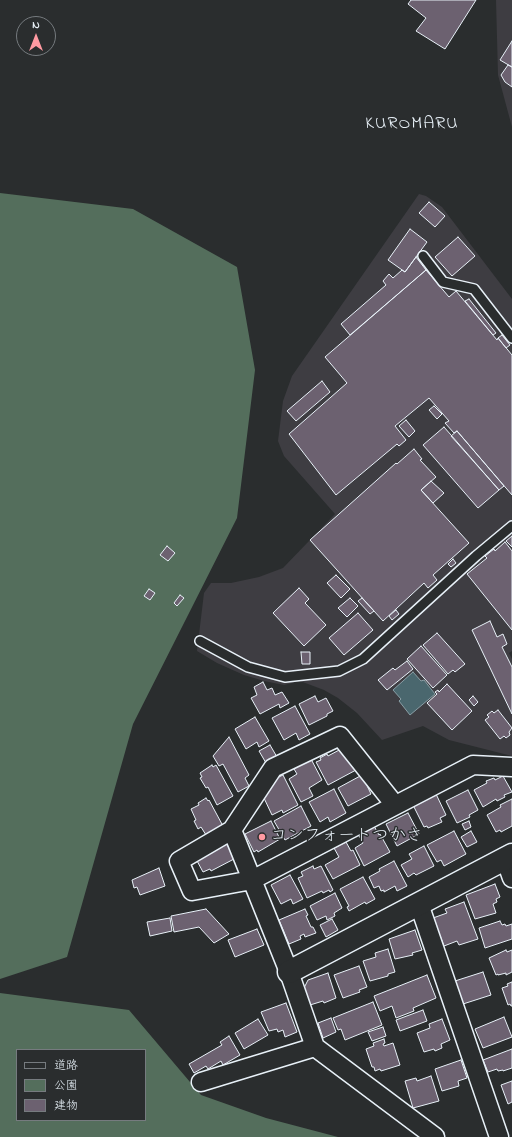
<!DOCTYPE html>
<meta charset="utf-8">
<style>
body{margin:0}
#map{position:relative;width:512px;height:1137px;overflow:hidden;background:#2a2d2e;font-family:"Indie Flower","Klee One",sans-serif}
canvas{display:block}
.legend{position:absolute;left:16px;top:1049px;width:130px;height:72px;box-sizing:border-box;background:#2a2d2e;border:1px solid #767b7f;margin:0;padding:5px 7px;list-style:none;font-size:12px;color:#e8f1f8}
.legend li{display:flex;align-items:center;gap:8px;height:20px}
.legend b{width:20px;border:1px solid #767b7f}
.north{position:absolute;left:16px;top:16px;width:40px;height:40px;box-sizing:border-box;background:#2a2d2e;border:1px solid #767b7f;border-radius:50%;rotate:0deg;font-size:11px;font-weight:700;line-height:16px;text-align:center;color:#e8f1f8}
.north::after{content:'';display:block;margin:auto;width:14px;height:18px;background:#ff9aa2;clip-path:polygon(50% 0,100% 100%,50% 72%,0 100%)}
</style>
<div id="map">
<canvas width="512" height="1137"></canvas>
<ul class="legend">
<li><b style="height:5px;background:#2a2d2e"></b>道路</li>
<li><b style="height:11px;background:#546e5c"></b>公園</li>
<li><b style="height:11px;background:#6c6170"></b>建物</li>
</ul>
<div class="north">N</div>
</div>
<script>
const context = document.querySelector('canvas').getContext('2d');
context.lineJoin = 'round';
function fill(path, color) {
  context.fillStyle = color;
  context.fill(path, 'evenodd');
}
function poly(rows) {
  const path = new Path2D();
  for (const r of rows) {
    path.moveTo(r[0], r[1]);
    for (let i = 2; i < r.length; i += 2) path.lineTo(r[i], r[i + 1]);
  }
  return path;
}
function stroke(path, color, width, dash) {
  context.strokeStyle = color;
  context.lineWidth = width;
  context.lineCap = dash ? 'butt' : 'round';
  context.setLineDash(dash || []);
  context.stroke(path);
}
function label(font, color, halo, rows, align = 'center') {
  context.font = font + ' "Indie Flower","Klee One",sans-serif';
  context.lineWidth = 3;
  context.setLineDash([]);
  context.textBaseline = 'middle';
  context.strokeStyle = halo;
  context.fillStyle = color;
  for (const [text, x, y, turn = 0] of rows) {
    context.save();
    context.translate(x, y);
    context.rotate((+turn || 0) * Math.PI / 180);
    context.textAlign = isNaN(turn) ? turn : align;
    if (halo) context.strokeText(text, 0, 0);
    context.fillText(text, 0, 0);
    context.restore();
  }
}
fill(poly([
 [496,0,512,0,512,127,498,75],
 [419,194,426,196,442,207,512,299,512,651,509,653,512,659,512,756,449,740,423,726,382,740,357,713,338,698,324,690,300,681,284,685,264,681,244,675,217,663,197,651,204,593,211,583,231,583,259,577,283,568,335,514,284,456,278,441,283,401,292,376]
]), '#3e3d42');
fill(poly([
 [0,193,133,209,237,267,255,370,237,518,133,724,67,957,0,979],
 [0,993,129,1010,201,1095,266,1118,338,1137,0,1137],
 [17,1050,145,1050,145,1120,17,1120]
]), '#546e5c');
const water = poly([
 [413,672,421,681,424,680,435,694,410,715,399,701,401,699,393,690,413,672]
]);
fill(water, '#4a676e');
stroke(water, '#899ea5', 1);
const building = poly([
 [411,0,476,0,445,49,416,31,426,18,408,4,411,0],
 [512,41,512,67,500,60,512,41],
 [508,65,512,67,512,87,505,82,501,75,508,65],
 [429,202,445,216,435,227,419,213,429,202],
 [410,229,427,242,405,272,388,260,410,229],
 [458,237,475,256,452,276,435,257,458,237],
 [416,257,426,270,350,335,341,324,386,285,383,281,389,274,393,278,402,270,405,272,416,257],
 [426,270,449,297,456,291,497,340,498,338,512,355,512,495,457,431,454,433,445,423,449,421,429,398,395,426,406,440,399,446,397,444,336,495,289,434,347,383,325,357,426,270],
 [469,299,496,333,493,335,465,301,469,299],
 [502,335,510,345,506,348,498,338,502,335],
 [322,381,330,392,296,421,287,411,322,381],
 [434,406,442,414,437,419,429,410,434,406],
 [406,420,415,431,409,437,399,426,406,420],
 [444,427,499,490,478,508,423,445,444,427],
 [457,431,504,486,499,490,451,436,457,431],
 [414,449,422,459,420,460,436,477,421,490,469,543,433,575,437,580,428,588,424,583,383,621,310,540,396,463,397,464,414,449],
 [431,481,444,493,433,503,421,490,431,481],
 [512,536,512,547,506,541,512,536],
 [505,542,512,551,512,630,467,574,487,558,485,556,494,549,495,551,505,542],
 [167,546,175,553,168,561,160,555,167,546],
 [453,559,456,563,451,567,448,564,453,559],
 [336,575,350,589,341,598,327,583,336,575],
 [299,588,309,599,305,603,326,625,304,646,273,613,299,588],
 [149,589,155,593,150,600,144,596,149,589],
 [180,595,184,598,177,606,174,603,180,595],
 [350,598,358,606,347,617,338,608,350,598],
 [362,598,374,611,370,614,358,601,362,598],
 [396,610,399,614,392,620,389,616,396,610],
 [358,613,373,630,344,655,329,638,358,613],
 [490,621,497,637,503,634,507,644,502,647,512,667,512,714,472,630,490,621],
 [437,633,465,664,455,672,453,670,448,674,423,645,437,633],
 [421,646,447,675,433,688,407,659,421,646],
 [301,652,310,652,310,664,302,664,301,652],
 [407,661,413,669,387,690,378,680,393,668,395,670,407,661],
 [263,682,267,690,272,688,275,695,282,692,289,703,280,708,279,704,260,714,251,698,257,695,254,687,263,682],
 [447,684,472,711,452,730,427,703,437,694,435,692,438,690,439,692,447,684],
 [315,696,318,702,326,698,333,711,327,714,327,716,309,725,299,704,315,696],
 [473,696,478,702,474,706,469,700,473,696],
 [295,706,310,734,299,740,296,733,284,740,272,718,295,706],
 [498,710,512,728,509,732,510,735,506,738,504,736,500,739,485,720,489,717,487,715,492,711,494,713,498,710],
 [255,717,269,741,259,747,257,742,246,749,235,729,255,717],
 [229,737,249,775,245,778,249,786,238,792,223,764,219,766,213,756,229,737],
 [270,745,277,757,266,763,259,751,270,745],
 [341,749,356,770,328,785,316,762,321,760,320,758,327,754,328,756,341,749],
 [311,759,322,780,309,788,313,796,301,802,289,779,297,774,294,769,311,759],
 [212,765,213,767,216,765,233,796,217,805,208,787,206,788,200,778,202,777,200,773,212,765],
 [283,775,298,805,283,813,282,810,272,815,263,796,275,779,283,775],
 [362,775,371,794,348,806,338,788,362,775],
 [503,776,512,792,504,795,505,797,497,801,496,799,483,807,474,790,487,783,486,781,494,778,495,780,503,776],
 [334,789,346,813,330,822,328,817,320,822,309,802,334,789],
 [468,790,478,810,469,815,470,817,457,823,446,801,468,790],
 [436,794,446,815,440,818,442,822,428,828,427,826,424,827,413,805,436,794],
 [206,798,208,801,209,800,223,826,206,835,201,827,198,829,194,821,196,820,191,809,199,805,198,803,206,798],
 [512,799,512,826,501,832,500,830,496,832,487,815,501,807,500,805,512,799],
 [301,806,311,826,285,840,274,821,301,806],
 [408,813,419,834,397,846,386,824,408,813],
 [271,821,280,839,258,852,257,850,254,852,245,834,271,821],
 [469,821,471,827,465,830,462,824,469,821],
 [374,826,379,835,380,834,390,852,364,866,355,848,363,843,358,834,374,826],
 [454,831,466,854,444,866,441,860,437,862,427,845,454,831],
 [471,831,477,842,467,847,461,837,471,831],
 [225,841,235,858,234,859,211,871,210,869,203,872,196,859,225,841],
 [346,842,351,851,353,850,360,865,333,879,325,865,339,857,334,848,346,842],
 [424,846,434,866,416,875,414,873,408,877,401,865,412,859,409,854,424,846],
 [394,861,407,886,397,891,395,886,384,892,384,890,381,891,379,886,374,888,369,877,380,871,379,869,394,861],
 [313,866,314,869,321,866,333,890,330,892,329,890,323,893,322,891,307,898,298,878,303,876,301,872,313,866],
 [159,868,165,886,140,895,137,887,134,888,132,880,159,868],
 [290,875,303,899,293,904,291,899,281,904,271,885,290,875],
 [363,877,375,899,366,904,365,902,349,911,347,907,349,906,340,889,363,877],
 [495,884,500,897,496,899,497,902,493,904,496,913,475,919,466,895,495,884],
 [335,893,342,908,334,913,335,916,327,920,326,916,317,920,310,906,335,893],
 [464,902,478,939,459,945,457,941,444,946,433,918,447,913,445,909,464,902],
 [206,909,229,934,214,943,199,927,174,932,171,916,206,909],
 [305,909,308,915,306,916,311,927,313,927,316,933,305,937,304,934,300,936,301,939,289,944,279,920,305,909],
 [170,918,172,931,150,936,147,922,170,918],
 [332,919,338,930,326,937,320,925,332,919],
 [500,921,502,925,505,924,506,926,512,924,512,939,485,948,479,928,500,921],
 [257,929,264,945,235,957,228,940,257,929],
 [415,930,422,950,412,953,413,955,395,959,389,939,415,930],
 [388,949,395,972,388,974,388,976,370,981,363,961,376,957,375,953,388,949],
 [506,950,507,952,512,950,512,972,506,975,506,973,498,975,498,974,496,975,489,958,506,950],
 [359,966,367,987,359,990,360,992,343,998,334,975,359,966],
 [483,972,491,995,463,1004,455,981,483,972],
 [328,973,336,998,324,1003,323,1001,310,1005,304,988,308,980,328,973],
 [427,975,436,998,413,1008,414,1011,396,1018,392,1006,380,1011,374,996,427,975],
 [512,982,512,1006,511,1006,510,1004,508,1005,502,988,508,986,507,984,512,982],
 [373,1002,382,1025,345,1040,341,1029,338,1030,333,1018,373,1002],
 [286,1003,297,1032,285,1037,283,1030,278,1032,277,1029,269,1031,261,1012,286,1003],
 [423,1010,427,1021,400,1031,396,1020,423,1010],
 [504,1017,512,1037,483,1048,475,1029,504,1017],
 [331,1018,336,1032,323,1038,318,1023,331,1018],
 [258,1019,268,1035,244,1049,235,1033,258,1019],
 [442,1019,450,1040,441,1044,442,1048,435,1051,434,1049,424,1052,417,1033,430,1028,429,1024,442,1019],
 [383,1027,386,1036,372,1041,368,1032,383,1027],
 [229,1036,240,1055,223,1065,221,1061,208,1069,206,1066,194,1073,189,1064,222,1045,220,1042,229,1036],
 [384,1039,385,1043,383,1044,384,1046,393,1043,400,1065,381,1071,380,1069,375,1071,374,1067,372,1067,366,1049,374,1046,373,1043,384,1039],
 [512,1049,512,1068,503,1071,503,1070,498,1071,497,1069,488,1072,483,1060,512,1049],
 [461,1060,467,1078,458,1081,459,1086,442,1091,435,1069,461,1060],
 [431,1076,439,1101,413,1108,405,1081,416,1078,417,1081,431,1076],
 [512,1081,512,1102,508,1104,501,1085,512,1081]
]);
fill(building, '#6c6170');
stroke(building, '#e8f1f8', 1);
const lane = poly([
 [423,256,443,282,474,289,512,338],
 [200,641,248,667,285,677,339,671,363,659,476,556,512,526]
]);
const street = poly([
 [395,805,340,736,273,768,232,830,179,861,192,891,252,880,473,765,512,767],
 [232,830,289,972,315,1047,435,1137],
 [505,858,512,878],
 [419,904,499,1137],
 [201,1082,315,1047]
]);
const secondary = poly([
 [289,972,512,855]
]);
stroke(lane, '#e8f1f8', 12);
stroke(street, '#e8f1f8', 21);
stroke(secondary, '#e8f1f8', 25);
stroke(lane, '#2a2d2e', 9);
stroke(street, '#2a2d2e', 18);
stroke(secondary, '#2a2d2e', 22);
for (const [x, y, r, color] of [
 [262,837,4,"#ff9aa2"]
]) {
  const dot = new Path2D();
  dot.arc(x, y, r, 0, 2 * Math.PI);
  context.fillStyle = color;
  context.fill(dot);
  stroke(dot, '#2a2d2e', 1.5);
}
label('17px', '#e8f1f8', '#2a2d2e', [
 ["コンフォートつかさ",270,837]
], 'left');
context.letterSpacing = '1px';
label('18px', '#e8f1f8', '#2a2d2e', [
 ["KUROMARU",412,125]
]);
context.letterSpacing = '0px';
</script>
